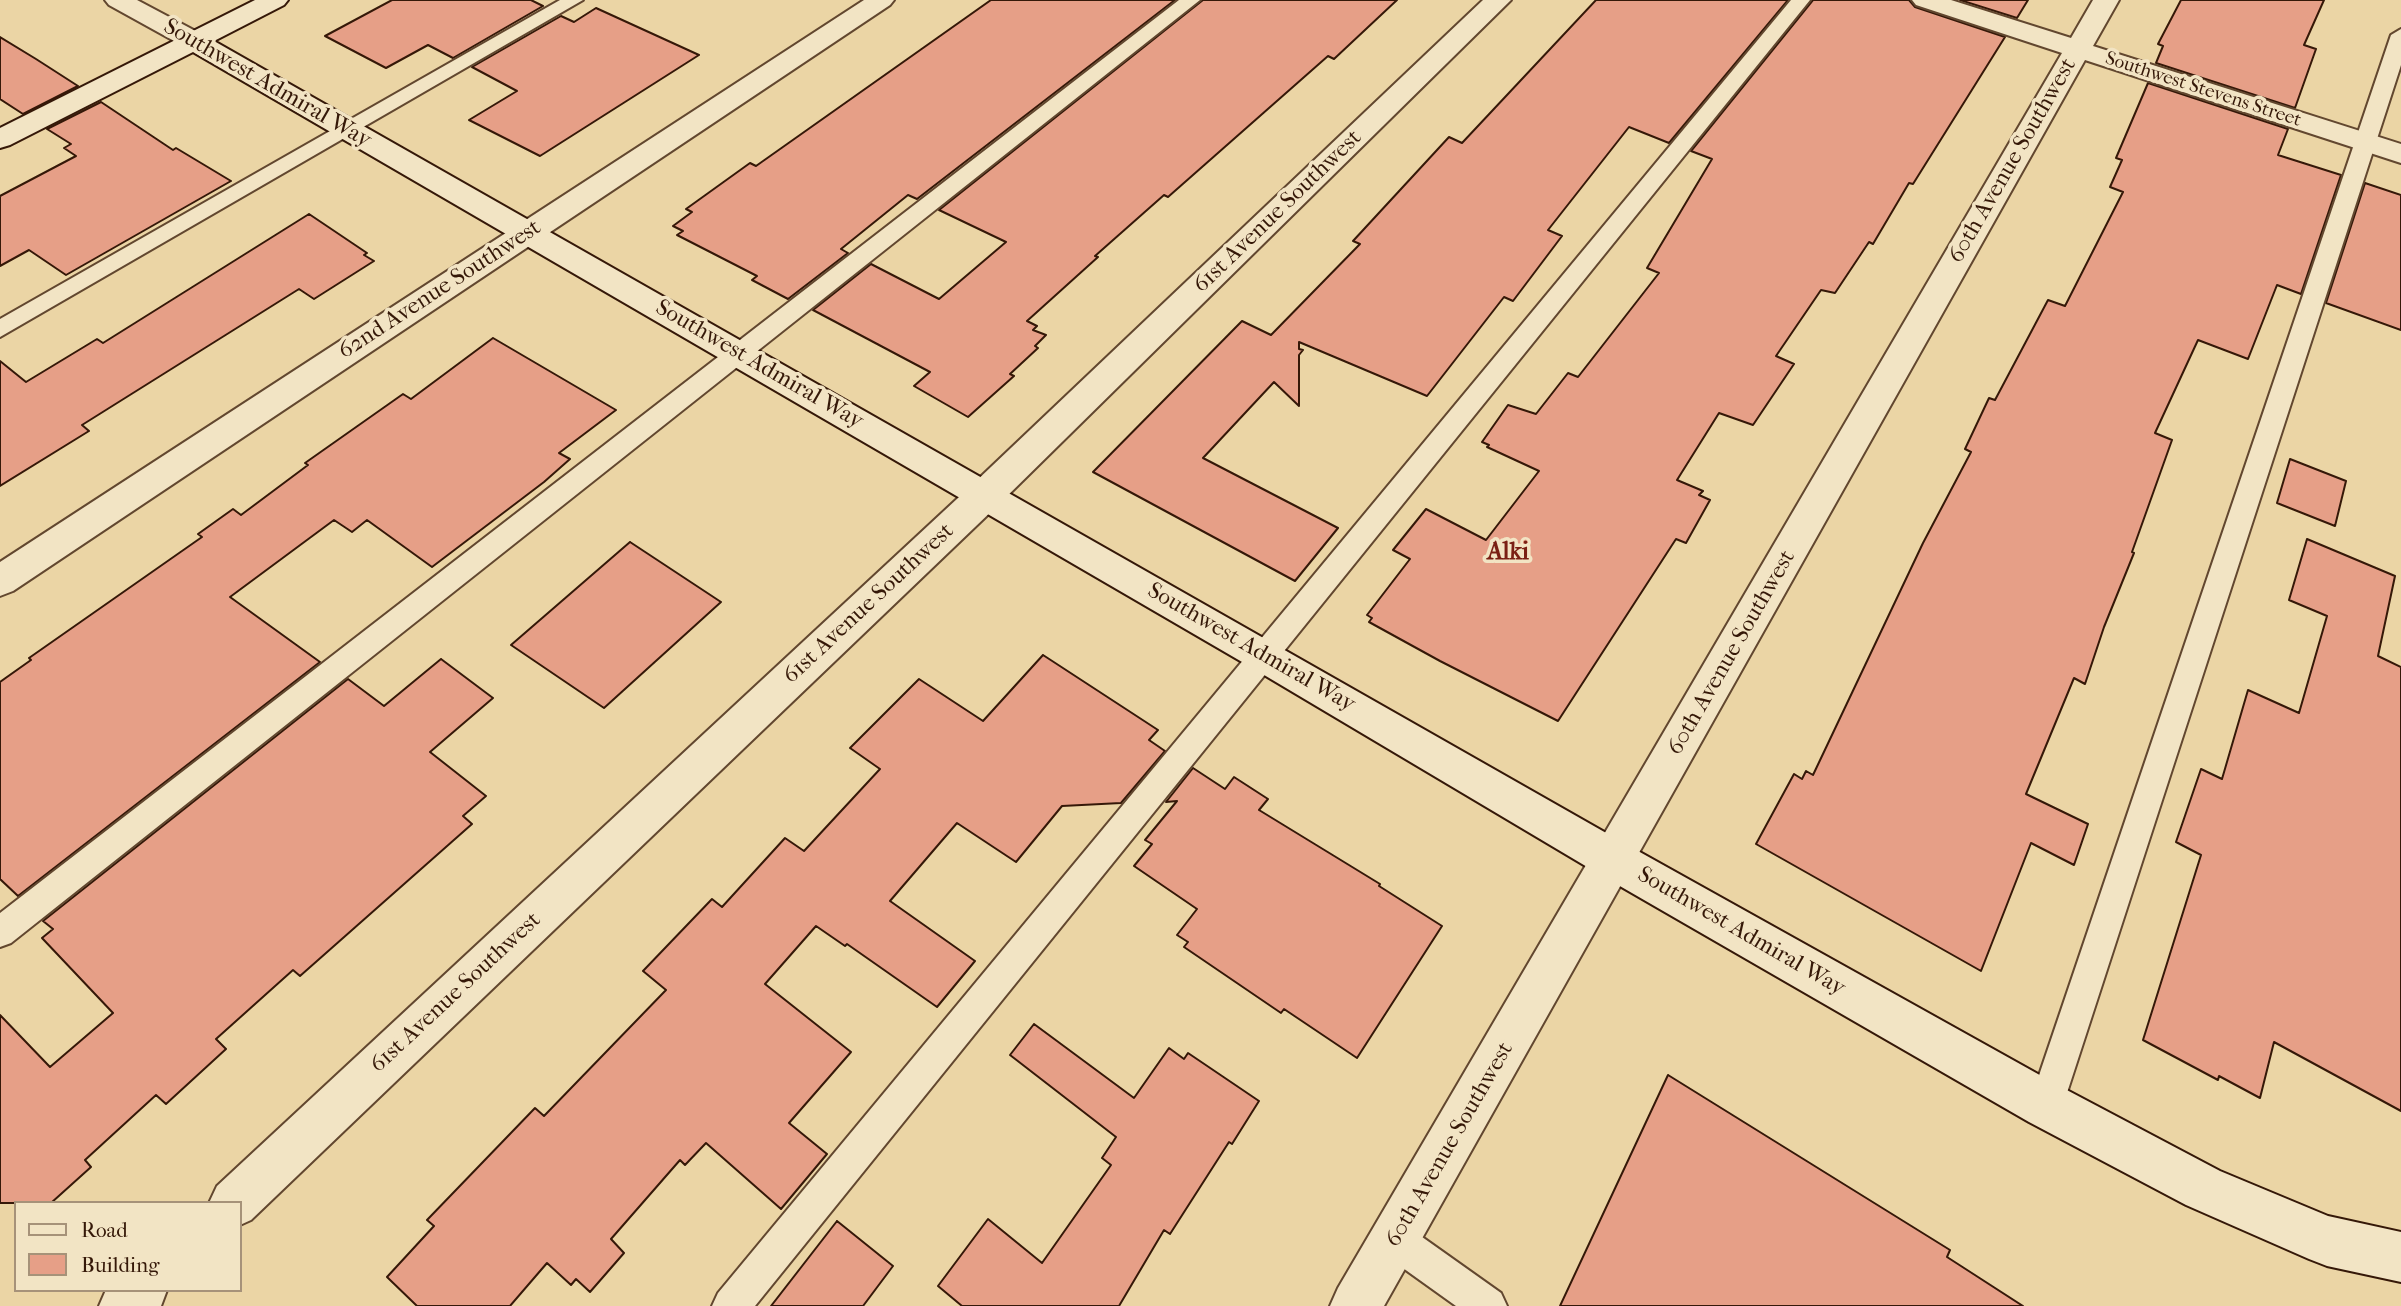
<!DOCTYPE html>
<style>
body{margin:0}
#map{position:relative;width:2401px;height:1306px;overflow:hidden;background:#ebd5a5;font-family:"IM FELL French Canon",serif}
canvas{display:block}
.legend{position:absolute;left:14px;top:1201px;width:228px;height:91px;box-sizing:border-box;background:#f2e4c4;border:2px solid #a69279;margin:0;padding:9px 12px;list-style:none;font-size:21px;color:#351808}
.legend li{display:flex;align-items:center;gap:14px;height:35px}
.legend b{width:35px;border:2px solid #a69279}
</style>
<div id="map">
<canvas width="2401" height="1306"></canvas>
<ul class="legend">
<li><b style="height:9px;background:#f2e4c4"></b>Road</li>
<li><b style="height:19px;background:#e69f87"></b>Building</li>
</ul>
</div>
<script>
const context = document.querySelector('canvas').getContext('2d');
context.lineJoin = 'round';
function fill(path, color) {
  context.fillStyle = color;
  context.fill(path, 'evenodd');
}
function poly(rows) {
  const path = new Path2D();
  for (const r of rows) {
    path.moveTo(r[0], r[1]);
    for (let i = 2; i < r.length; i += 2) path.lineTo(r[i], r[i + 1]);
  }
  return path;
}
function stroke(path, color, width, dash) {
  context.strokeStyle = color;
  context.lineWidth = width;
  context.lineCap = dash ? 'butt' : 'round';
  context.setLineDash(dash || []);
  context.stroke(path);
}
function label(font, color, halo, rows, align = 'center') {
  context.font = font + ' "IM FELL French Canon",serif';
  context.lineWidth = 7;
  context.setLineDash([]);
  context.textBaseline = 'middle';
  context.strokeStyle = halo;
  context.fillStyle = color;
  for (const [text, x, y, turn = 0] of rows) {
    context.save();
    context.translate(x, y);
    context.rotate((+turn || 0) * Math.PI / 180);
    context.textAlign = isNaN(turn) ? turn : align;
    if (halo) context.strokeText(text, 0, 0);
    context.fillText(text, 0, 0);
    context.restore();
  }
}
const building = poly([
 [392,0,531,0,543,6,453,58,428,45,386,68,325,36,392,0],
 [991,0,1175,0,917,199,908,195,841,249,848,253,788,299,752,280,757,276,677,235,683,231,673,226,692,212,686,209,750,163,756,166,991,0],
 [1203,0,1397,0,1334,59,1328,56,1168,197,1164,195,1095,256,1098,257,1027,321,1037,326,1033,330,1046,335,1035,346,1038,348,1010,374,1014,376,968,417,914,386,930,372,813,310,871,264,939,299,1006,242,939,210,1203,0],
 [1596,0,1788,0,1669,143,1629,127,1548,230,1562,236,1513,301,1504,297,1427,396,1299,342,1299,349,1303,350,1299,355,1299,406,1274,382,1203,458,1338,528,1295,581,1093,472,1242,321,1271,335,1360,244,1353,241,1449,137,1462,143,1596,0],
 [1813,0,1909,0,1915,7,2005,37,1913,184,1909,183,1873,244,1869,242,1835,293,1821,290,1776,356,1794,364,1753,425,1719,413,1677,480,1703,491,1699,495,1710,500,1686,543,1676,539,1558,721,1440,661,1369,622,1372,618,1367,615,1410,559,1393,550,1426,509,1486,540,1539,471,1487,447,1489,445,1482,442,1508,405,1536,414,1568,373,1578,377,1659,273,1647,268,1712,159,1691,151,1813,0],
 [1960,0,2028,0,2017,18,1960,0],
 [2181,0,2324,0,2304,45,2316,49,2295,108,2156,63,2163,46,2158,44,2181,0],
 [596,8,699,55,540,156,469,120,517,91,472,67,561,16,574,22,596,8],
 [0,37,36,59,78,86,23,114,0,99,0,37],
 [2148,83,2288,129,2278,155,2341,175,2301,294,2277,285,2248,359,2198,340,2155,433,2172,440,2132,552,2134,553,2104,627,2085,684,2074,678,2026,794,2088,824,2074,865,2031,843,1981,971,1756,844,1794,774,1802,779,1806,771,1813,775,1923,543,1971,452,1965,449,1989,398,1995,400,2048,300,2065,306,2123,192,2110,187,2122,160,2116,158,2148,83],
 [101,102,173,150,176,148,231,181,66,275,29,250,0,266,0,196,76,156,64,148,71,144,47,129,101,102],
 [2365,183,2401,195,2401,330,2326,303,2365,183],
 [309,214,367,253,364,255,374,261,314,299,299,289,82,425,89,431,0,486,0,361,26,382,97,339,103,343,309,214],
 [493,338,616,410,559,453,570,459,544,482,432,567,367,520,352,532,334,520,230,597,320,662,18,896,0,879,0,682,31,660,29,658,202,537,198,534,233,509,241,515,308,465,305,463,403,394,411,399,493,338],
 [2290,459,2346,481,2335,526,2277,503,2290,459],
 [2307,539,2395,576,2378,656,2401,667,2401,1111,2274,1042,2260,1098,2219,1076,2218,1080,2143,1040,2201,855,2176,842,2201,769,2222,779,2248,690,2299,713,2327,616,2289,600,2307,539],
 [630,542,721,602,604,708,511,645,630,542],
 [1043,655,1158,730,1149,740,1165,751,1121,803,1062,806,1016,862,957,823,890,901,975,961,937,1007,847,944,845,946,816,926,765,984,851,1052,789,1123,827,1154,781,1209,706,1143,685,1165,680,1160,611,1239,624,1253,590,1292,576,1279,571,1285,547,1263,510,1306,417,1306,387,1277,434,1226,427,1220,535,1108,544,1116,666,990,643,971,712,899,722,907,785,838,804,851,880,769,850,748,919,679,983,721,1043,655],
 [441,659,493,698,430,752,486,796,463,816,472,824,300,976,293,970,216,1039,226,1049,166,1104,156,1095,85,1160,91,1167,51,1203,0,1203,0,1015,50,1067,113,1013,42,938,53,929,43,921,348,679,384,706,441,659],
 [1193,768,1225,789,1234,777,1268,799,1259,810,1380,884,1379,886,1442,926,1357,1058,1284,1009,1281,1013,1184,947,1188,942,1177,935,1197,909,1134,866,1152,844,1145,840,1177,801,1166,802,1193,768],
 [1034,1024,1134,1098,1169,1048,1184,1059,1188,1053,1259,1101,1232,1144,1229,1142,1170,1234,1164,1230,1119,1306,962,1306,938,1286,988,1219,1042,1263,1111,1165,1102,1158,1116,1137,1010,1055,1034,1024],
 [1668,1075,1950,1250,1947,1257,2023,1306,1560,1306,1668,1075],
 [837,1221,893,1266,863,1306,771,1306,837,1221]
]);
fill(building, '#e69f87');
stroke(building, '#351808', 2);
const lane = poly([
 [560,0,583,0,0,337,0,319,560,0],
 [1179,0,1200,0,11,943,0,947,0,913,1179,0],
 [1791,0,1810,0,755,1306,712,1306,718,1293,1791,0],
 [2401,29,2401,65,2063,1105,2058,1117,2046,1122,2034,1117,2029,1105,2391,35,2401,29],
 [1395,1222,1408,1227,1501,1293,1507,1306,1456,1306,1382,1253,1377,1240,1382,1227,1395,1222]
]);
const street = poly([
 [105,0,137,0,203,35,207,41,203,47,194,49,185,47,109,5,105,0],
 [864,0,894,0,890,5,13,591,0,596,0,562,864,0],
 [1483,0,1511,0,998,505,251,1220,240,1225,240,1203,209,1203,217,1186,972,485,1483,0],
 [1912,0,1951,0,2071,38,2093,0,2119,0,2093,46,2401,144,2401,163,2085,60,1384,1306,1330,1306,1338,1288,2062,53,1916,5,1912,0],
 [106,1290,167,1290,161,1306,99,1306,106,1290]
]);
const secondary = poly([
 [255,0,288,0,284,5,214,41,1629,846,2063,1088,2220,1171,2328,1216,2401,1232,2401,1282,2327,1266,2309,1259,2186,1205,2029,1122,1599,874,1249,666,193,52,10,145,0,148,0,128,255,0]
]);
stroke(lane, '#62472f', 4);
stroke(street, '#62472f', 4);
stroke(secondary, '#351808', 4);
fill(lane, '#f2e4c4');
fill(street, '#f2e4c4');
fill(secondary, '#f2e4c4');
label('19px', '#351808', '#f2e4c4', [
 ["Southwest Stevens Street",2203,90,18]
]);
label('23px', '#351808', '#f2e4c4', [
 ["Southwest Admiral Way",267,84,30],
 ["60th Avenue Southwest",2013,161,-60],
 ["61st Avenue Southwest",1278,212,-44],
 ["62nd Avenue Southwest",440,290,-33],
 ["Southwest Admiral Way",759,365,30],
 ["61st Avenue Southwest",869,604,-43],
 ["Southwest Admiral Way",1251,648,30],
 ["60th Avenue Southwest",1732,653,-60],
 ["Southwest Admiral Way",1741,932,30],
 ["61st Avenue Southwest",456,993,-43],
 ["60th Avenue Southwest",1450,1145,-60]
]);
label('bold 24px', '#7a1f14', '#f2e4c4', [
 ["Alki",1508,553]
]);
</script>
